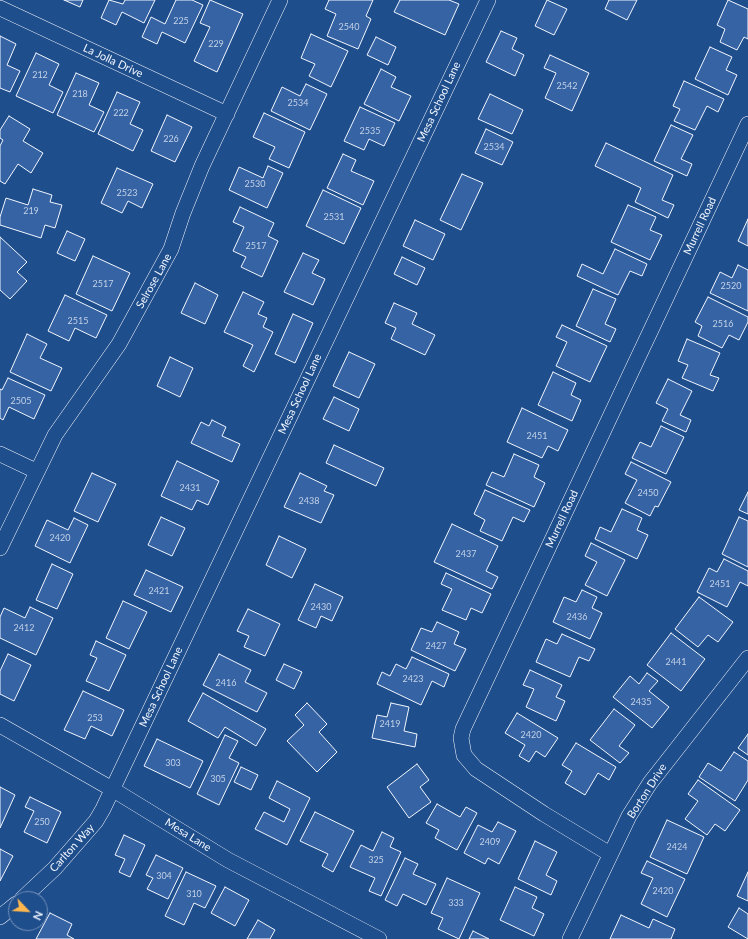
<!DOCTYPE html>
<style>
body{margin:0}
#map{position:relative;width:748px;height:939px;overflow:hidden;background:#1f4e8c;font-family:Lato,sans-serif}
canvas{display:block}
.north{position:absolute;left:8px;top:891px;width:40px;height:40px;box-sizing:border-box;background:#1f4e8c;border:1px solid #7391ba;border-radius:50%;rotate:115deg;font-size:11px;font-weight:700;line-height:16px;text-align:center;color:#f2f6ff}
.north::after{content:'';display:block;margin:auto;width:14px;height:18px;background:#ffb74d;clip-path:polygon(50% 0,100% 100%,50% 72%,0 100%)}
</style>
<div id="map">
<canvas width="748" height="939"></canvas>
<div class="north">N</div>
</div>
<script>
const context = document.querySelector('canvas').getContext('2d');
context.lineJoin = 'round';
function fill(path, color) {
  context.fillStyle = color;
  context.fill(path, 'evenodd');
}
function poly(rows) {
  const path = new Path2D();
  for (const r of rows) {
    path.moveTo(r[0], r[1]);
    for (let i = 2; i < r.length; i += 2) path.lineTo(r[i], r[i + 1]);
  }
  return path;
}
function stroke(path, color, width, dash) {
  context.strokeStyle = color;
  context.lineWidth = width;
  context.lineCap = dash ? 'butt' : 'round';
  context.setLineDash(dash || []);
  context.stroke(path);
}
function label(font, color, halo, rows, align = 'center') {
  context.font = font + ' Lato,sans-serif';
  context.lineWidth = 3;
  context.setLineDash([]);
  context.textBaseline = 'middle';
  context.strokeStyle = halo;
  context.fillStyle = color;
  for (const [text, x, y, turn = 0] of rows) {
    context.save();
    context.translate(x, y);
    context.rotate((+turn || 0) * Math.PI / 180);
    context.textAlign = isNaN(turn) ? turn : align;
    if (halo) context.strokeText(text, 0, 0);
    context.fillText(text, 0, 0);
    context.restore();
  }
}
const building = poly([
 [64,0,83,0,80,7,64,0],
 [109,0,123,4,125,0,155,0,144,23,122,12,116,25,101,18,109,0],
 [176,0,192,0,203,5,185,43,162,32,157,44,142,37,151,17,165,24,176,0],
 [210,0,243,14,217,72,194,61,210,27,200,23,210,0],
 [329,0,373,0,366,16,371,19,358,49,327,36,336,14,325,9,329,0],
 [400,0,449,0,459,4,445,35,394,12,400,0],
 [547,0,567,9,554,35,535,26,547,0],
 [609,0,637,0,627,20,605,9,609,0],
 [728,0,748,9,748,39,744,37,737,50,720,42,725,29,717,25,728,0],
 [501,31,517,38,512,49,524,55,515,76,486,62,501,31],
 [311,34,348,51,331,87,309,76,315,64,301,58,311,34],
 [0,36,16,44,7,65,20,71,10,92,0,88,0,36],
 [376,37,396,47,388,65,367,55,376,37],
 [710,47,732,57,726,70,737,75,728,95,695,79,710,47],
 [36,53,59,64,49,85,63,92,53,113,16,96,36,53],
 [550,55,589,73,572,111,545,98,556,73,544,68,550,55],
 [381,69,396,77,391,87,411,96,399,121,364,104,381,69],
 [76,73,99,83,89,105,104,112,94,132,57,115,76,73],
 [684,81,724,99,718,112,707,106,695,130,674,121,680,109,673,106,684,81],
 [306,84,327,94,310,130,271,111,282,87,300,96,306,84],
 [117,92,140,102,130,124,143,130,133,151,98,134,117,92],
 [490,94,523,110,512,134,478,119,490,94],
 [360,107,395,123,384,146,369,139,364,150,344,141,360,107],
 [264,113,305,132,289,168,269,159,275,147,253,137,264,113],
 [167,115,192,127,175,162,151,151,167,115],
 [9,116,30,129,23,141,43,153,31,173,18,164,5,184,0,181,0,146,3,140,0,138,0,130,9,116],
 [671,125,693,135,681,159,692,164,687,176,654,161,671,125],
 [486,129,513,142,502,165,475,153,486,129],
 [606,143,673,175,662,200,674,205,668,218,635,202,641,188,595,166,606,143],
 [343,154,356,160,351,171,374,181,363,205,327,188,343,154],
 [268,166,283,173,267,208,229,190,239,167,263,178,268,166],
 [117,168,153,184,142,208,128,201,122,213,101,203,117,168],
 [462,174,483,183,461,230,440,220,462,174],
 [33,189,52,195,50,202,62,205,55,228,45,225,41,238,0,225,0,217,6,198,28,205,33,189],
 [323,190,361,208,344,244,306,226,323,190],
 [628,205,656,217,650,230,662,235,650,260,611,242,628,205],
 [240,207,274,223,268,236,278,241,262,277,241,267,246,257,233,251,244,227,233,222,240,207],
 [748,219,748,246,738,241,748,219],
 [415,220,445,234,433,260,403,246,415,220],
 [67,231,85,239,75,261,57,253,67,231],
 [0,237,27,262,17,272,27,281,10,299,0,290,0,237],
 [615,249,647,264,642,276,630,271,618,295,577,276,582,264,603,274,615,249],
 [303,253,319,260,312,273,325,279,313,305,284,292,303,253],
 [93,256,130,273,112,311,76,294,93,256],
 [402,257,425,268,417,285,394,274,402,257],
 [738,265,748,270,748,311,710,293,720,272,732,278,738,265],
 [195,283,218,295,205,324,181,313,195,283],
 [593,289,616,299,605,324,616,329,610,342,576,326,593,289],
 [243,292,264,302,258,314,267,318,263,327,273,332,254,372,243,366,253,345,224,332,243,292],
 [65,295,107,315,96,338,75,328,69,341,48,331,65,295],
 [708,297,748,317,748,322,739,340,729,335,722,348,698,336,702,326,695,322,708,297],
 [394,303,417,313,412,324,435,335,425,355,391,339,396,328,385,323,394,303],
 [293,314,313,323,295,363,275,354,293,314],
 [562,325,607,346,590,382,556,366,567,342,556,337,562,325],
 [27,334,47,344,40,358,62,368,51,391,10,372,27,334],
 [687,339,720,353,710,375,719,378,713,391,682,378,688,365,678,361,687,339],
 [349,352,375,364,359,398,333,386,349,352],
 [170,357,193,368,180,397,157,386,170,357],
 [553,372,576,383,571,395,581,400,572,421,538,405,553,372],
 [8,378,45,395,34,419,9,407,3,420,0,418,0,389,2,390,8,378],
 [668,379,692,391,680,415,691,420,686,432,662,421,668,409,656,403,668,379],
 [334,397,359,409,349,431,323,419,334,397],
 [522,408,568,430,558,451,548,446,542,458,507,442,522,408],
 [212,420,226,427,222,436,240,444,232,462,191,443,201,422,209,426,212,420],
 [661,426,684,437,666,474,632,458,640,442,651,447,661,426],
 [334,445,384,468,376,486,326,463,334,445],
 [514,454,539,465,534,477,545,483,534,507,486,485,492,472,504,477,514,454],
 [177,461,219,481,208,505,197,500,192,510,161,496,177,461],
 [631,462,671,482,658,507,655,506,650,516,625,503,637,480,625,474,631,462],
 [92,473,116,484,98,522,74,511,92,473],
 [300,473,327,486,324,491,334,495,321,523,284,507,300,473],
 [485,490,530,510,524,522,513,517,502,541,480,531,485,520,474,514,485,490],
 [748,492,748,514,739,510,748,492],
 [622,509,642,518,637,530,648,535,637,559,595,539,600,527,611,532,622,509],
 [161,517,185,528,172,556,148,545,161,517],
 [739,517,748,521,748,567,722,554,739,517],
 [74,518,88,525,70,563,35,546,47,520,68,530,74,518],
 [452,524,498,546,486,571,498,577,492,589,434,562,452,524],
 [279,536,306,549,292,578,266,565,279,536],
 [591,543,625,560,607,596,585,585,597,562,585,556,591,543],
 [724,559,748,571,748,586,740,582,727,607,697,592,709,568,717,572,724,559],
 [52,564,73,574,57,609,36,600,52,564],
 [146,570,183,587,171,612,134,595,146,570],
 [446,573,491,594,482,613,471,608,466,620,442,610,452,589,441,584,446,573],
 [315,584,343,597,332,621,321,616,316,628,298,620,315,584],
 [582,590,597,597,592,608,602,613,590,639,553,622,564,597,576,602,582,590],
 [699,597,733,622,718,642,708,635,698,647,675,629,699,597],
 [123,601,147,612,129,649,106,638,123,601],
 [30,607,53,618,36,655,0,638,0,617,4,608,25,618,30,607],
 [248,609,280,624,265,656,244,647,249,636,237,631,248,609],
 [437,622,459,632,454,644,466,649,455,671,411,650,421,628,432,632,437,622],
 [671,633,705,659,681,691,647,665,671,633],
 [562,634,595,649,589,661,579,657,570,677,536,662,546,639,557,644,562,634],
 [96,641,126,655,109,691,86,681,97,658,90,655,96,641],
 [8,654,31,665,14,701,0,694,0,671,8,654],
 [219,654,251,670,245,682,267,693,257,712,203,685,219,654],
 [412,657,449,674,444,687,432,681,421,705,377,684,382,672,390,676,396,664,406,669,412,657],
 [284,664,302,672,294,689,276,680,284,664],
 [530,670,562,685,556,697,565,701,556,721,526,707,534,689,523,685,530,670],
 [647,673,658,681,649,691,669,707,652,728,613,697,630,676,639,684,647,673],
 [83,691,124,710,112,736,91,726,85,739,64,730,83,691],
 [203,693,266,729,256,746,225,727,218,738,188,721,203,693],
 [307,703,327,724,319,732,337,752,317,772,287,741,304,725,295,715,307,703],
 [391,703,409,707,404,731,417,734,415,747,372,738,377,715,387,717,391,703],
 [614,709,635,725,619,746,629,753,620,763,590,740,614,709],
 [517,713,558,738,545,757,536,751,529,762,519,756,525,745,505,733,517,713],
 [748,734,748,755,738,748,748,734],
 [225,735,238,741,229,758,239,763,219,805,197,794,225,735],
 [157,739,203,761,190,788,144,766,157,739],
 [576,743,616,767,609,780,598,773,585,795,565,783,572,771,562,765,576,743],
 [734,752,748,761,748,780,735,801,699,777,708,763,721,771,734,752],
 [417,764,429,780,420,787,431,802,409,818,387,787,417,764],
 [241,767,258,775,251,790,234,782,241,767],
 [698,780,740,810,725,831,715,824,707,835,685,819,698,801,688,794,698,780],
 [277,781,310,798,287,845,255,829,264,812,284,822,290,809,269,798,277,781],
 [0,787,15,795,0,828,0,787],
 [30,797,61,812,47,843,24,832,34,811,25,807,30,797],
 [437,804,460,817,466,807,477,813,457,850,435,838,439,830,426,823,437,804],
 [315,812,354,831,333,872,322,866,328,854,300,841,315,812],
 [667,820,704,837,687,874,650,857,667,820],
 [498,822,516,831,499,864,488,858,485,864,464,853,478,825,492,832,498,822],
 [382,832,394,838,390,847,401,852,381,896,369,891,375,878,350,867,361,845,373,851,382,832],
 [124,835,145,845,130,877,119,872,125,859,115,855,124,835],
 [535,841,557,852,546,875,557,881,551,895,518,879,535,841],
 [0,849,13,856,0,881,0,849],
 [156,855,183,868,168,899,147,889,153,878,146,875,156,855],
 [405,858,418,864,413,874,436,884,426,905,403,894,397,906,385,900,405,858],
 [647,861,685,879,667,917,641,904,653,878,641,873,647,861],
 [186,872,216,886,205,908,194,903,184,925,165,916,186,872],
 [748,872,748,901,737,896,748,872],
 [447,878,480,893,459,939,438,929,443,918,431,913,447,878],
 [225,887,249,900,235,926,211,913,225,887],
 [515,887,537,897,532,908,544,914,534,936,500,920,515,887],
 [739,908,748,914,748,939,728,927,739,908],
 [50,913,72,924,67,935,74,939,36,939,50,913],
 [621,915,649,928,653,919,675,929,671,939,610,939,621,915],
 [258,920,275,930,270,939,247,939,258,920],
 [473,931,489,939,469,939,473,931]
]);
fill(building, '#3563a3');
stroke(building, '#f2f6ff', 1);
const minor = poly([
 [0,8,227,114],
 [0,454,36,471],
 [0,548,55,435,119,344,171,249,183,213,202,166,280,0],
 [0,725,112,789,228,860,379,939],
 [610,854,544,814,476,769,464,755,461,738,463,729,748,124],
 [22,899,55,868,96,821,103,809,488,0],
 [0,917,16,904],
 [570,939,629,816,650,783,748,658]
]);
stroke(minor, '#f2f6ff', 16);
stroke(minor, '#1f4e8c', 15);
label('9px', '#c3d1e8', null, [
 ["225",181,21],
 ["2540",349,27],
 ["229",216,44],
 ["212",40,75],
 ["2542",567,86],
 ["218",80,94],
 ["2534",298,103],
 ["222",121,113],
 ["2535",370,131],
 ["226",171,139],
 ["2534",494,147],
 ["2530",255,184],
 ["2523",127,193],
 ["219",31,211],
 ["2531",334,217],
 ["2517",256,246],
 ["2517",103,284],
 ["2520",731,286],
 ["2515",78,321],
 ["2516",723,324],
 ["2505",21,401],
 ["2451",537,436],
 ["2431",190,488],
 ["2450",648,493],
 ["2438",309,501],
 ["2420",60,538],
 ["2437",466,554],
 ["2451",720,584],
 ["2421",159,591],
 ["2430",321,607],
 ["2436",577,617],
 ["2412",24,628],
 ["2427",436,646],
 ["2441",676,662],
 ["2423",413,679],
 ["2416",226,683],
 ["2435",641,702],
 ["253",95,718],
 ["2419",390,724],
 ["2420",531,735],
 ["303",173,763],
 ["305",218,779],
 ["250",42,822],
 ["2409",490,842],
 ["2424",677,847],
 ["325",376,860],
 ["304",164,876],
 ["2420",663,891],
 ["310",194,894],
 ["333",456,903]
]);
label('11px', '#f2f6ff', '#1f4e8c', [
 ["La Jolla Drive",113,61,25],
 ["Mesa School Lane",439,102,-65],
 ["Murrell Road",700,226,-65],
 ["Selrose Lane",154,281,-61],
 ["Mesa School Lane",300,394,-65],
 ["Murrell Road",562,519,-65],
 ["Mesa School Lane",161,687,-65],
 ["Borton Drive",647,791,-57],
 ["Mesa Lane",188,835,32],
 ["Carlton Way",72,848,-48]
]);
</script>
